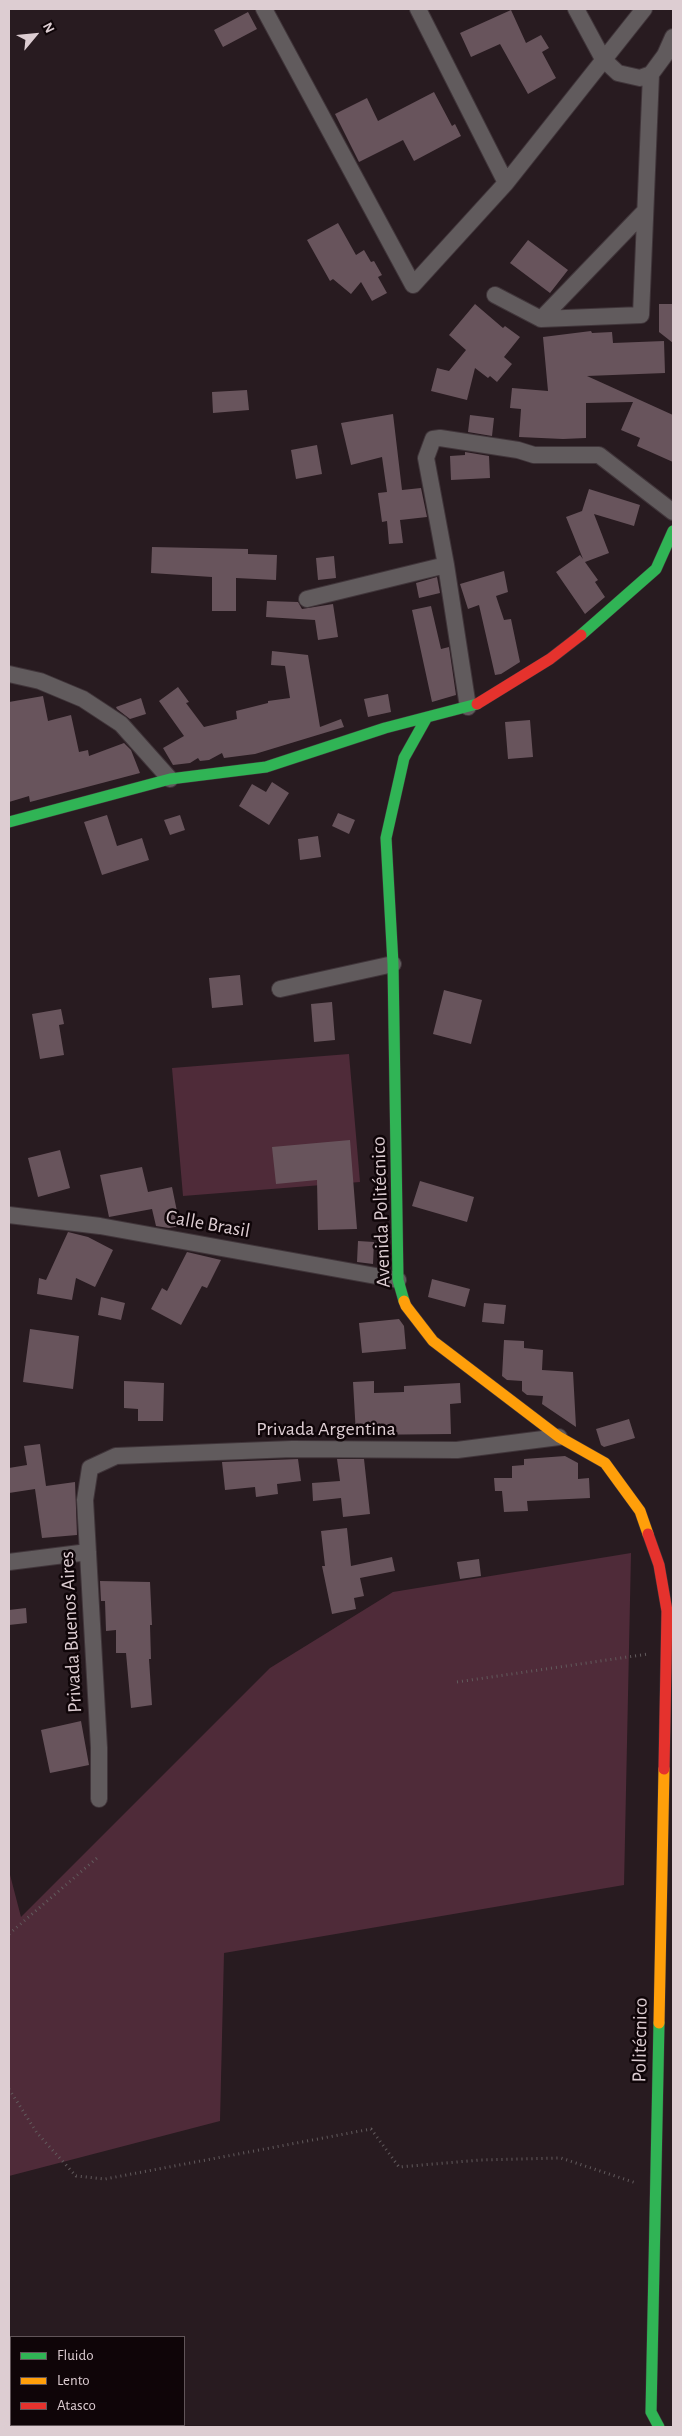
<!DOCTYPE html>
<meta charset="utf-8">
<style>
body{margin:0}
#map{position:relative;width:682px;height:2436px;overflow:hidden;background:#281b20;font-family:"Alegreya Sans",sans-serif}
canvas{display:block}
.frame{position:absolute;inset:0;border:10px solid #ddcdd2;pointer-events:none}
.legend{position:absolute;left:10px;top:2336px;width:175px;height:90px;box-sizing:border-box;background:#0f0508;border:1px solid #615559;margin:0;padding:6px 9px;list-style:none;font-size:15px;color:#ddcdd2}
.legend li{display:flex;align-items:center;gap:10px;height:25px}
.legend b{width:25px;border:1px solid #615559}
.north{position:absolute;left:10px;top:10px;width:50px;height:50px;-webkit-text-stroke:4px #0f0508;paint-order:stroke;rotate:62deg;font-size:14px;font-weight:700;line-height:20px;text-align:center;color:#ddcdd2}
.north::after{content:'';display:block;margin:auto;width:18px;height:22px;background:#ddcdd2;clip-path:polygon(50% 0,100% 100%,50% 72%,0 100%)}
</style>
<div id="map">
<canvas width="682" height="2436"></canvas>
<div class="frame"></div>
<ul class="legend">
<li><b style="height:6px;background:#30b455"></b>Fluido</li>
<li><b style="height:6px;background:#ff9f0a"></b>Lento</li>
<li><b style="height:6px;background:#e5322d"></b>Atasco</li>
</ul>
<div class="north">N</div>
</div>
<script>
const context = document.querySelector('canvas').getContext('2d');
context.lineJoin = 'round';
function fill(path, color) {
  context.fillStyle = color;
  context.fill(path, 'evenodd');
}
function poly(rows) {
  const path = new Path2D();
  for (const r of rows) {
    path.moveTo(r[0], r[1]);
    for (let i = 2; i < r.length; i += 2) path.lineTo(r[i], r[i + 1]);
  }
  return path;
}
function stroke(path, color, width, dash) {
  context.strokeStyle = color;
  context.lineWidth = width;
  context.lineCap = dash ? 'butt' : 'round';
  context.setLineDash(dash || []);
  context.stroke(path);
}
function label(font, color, halo, rows, align = 'center') {
  context.font = font + ' "Alegreya Sans",sans-serif';
  context.lineWidth = 5;
  context.setLineDash([]);
  context.textBaseline = 'middle';
  context.strokeStyle = halo;
  context.fillStyle = color;
  for (const [text, x, y, turn = 0] of rows) {
    context.save();
    context.translate(x, y);
    context.rotate((+turn || 0) * Math.PI / 180);
    context.textAlign = isNaN(turn) ? turn : align;
    if (halo) context.strokeText(text, 0, 0);
    context.fillText(text, 0, 0);
    context.restore();
  }
}
fill(poly([
 [349,1054,360,1182,183,1196,172,1068],
 [631,1553,624,1885,224,1953,220,2121,9,2176,9,1871,21,1917,270,1668,393,1592]
]), '#4f2b39');
fill(poly([
 [511,10,526,43,541,35,549,48,542,52,556,78,528,94,500,44,471,57,460,33],
 [248,12,257,29,223,47,214,30],
 [434,92,452,126,455,124,461,136,414,161,403,140,359,162,335,114,367,98,378,121],
 [338,223,356,255,364,250,371,262,374,261,382,275,378,277,387,293,372,301,361,282,351,294,333,279,330,281,307,240],
 [528,240,568,270,550,293,510,263],
 [475,304,503,328,505,326,520,337,504,357,512,364,497,382,490,376,488,378,475,368,467,400,431,391,437,368,449,371,466,350,449,335],
 [659,304,673,304,673,343,659,332],
 [591,331,592,333,612,332,613,343,664,341,665,373,587,376,673,415,673,462,637,446,640,438,621,430,633,402,586,403,586,438,563,439,519,437,521,409,510,408,512,388,548,391,543,337],
 [247,390,249,410,213,413,212,392],
 [393,414,402,490,421,488,427,517,400,520,403,543,389,544,387,521,382,522,378,493,387,492,382,457,351,465,341,423],
 [470,415,494,418,492,436,468,432],
 [317,445,322,474,296,479,291,450],
 [465,452,489,456,490,478,451,480,450,456,465,455],
 [589,489,640,505,634,526,594,514,609,553,585,562,598,580,595,582,605,597,585,614,556,572,580,555,583,559,566,517,582,511],
 [152,547,248,549,248,554,277,555,276,580,236,578,236,611,212,611,212,577,151,573],
 [334,556,336,578,318,580,316,558],
 [504,571,508,592,496,596,504,620,511,619,520,662,501,674,495,675,479,605,468,609,460,584],
 [437,577,440,593,419,598,416,583],
 [267,601,298,602,302,609,333,604,338,637,318,640,315,620,266,617],
 [431,606,441,649,449,647,456,695,432,702,412,610],
 [272,651,308,655,320,727,341,719,344,727,255,754,224,758,222,753,209,760,200,761,198,758,190,763,173,765,163,748,184,736,159,701,178,687,189,702,186,703,204,727,237,719,236,711,268,703,268,701,290,698,285,666,271,665],
 [388,694,391,712,368,717,364,699],
 [43,696,48,721,71,715,79,752,88,750,89,756,124,743,131,750,140,773,30,802,29,796,9,802,9,702],
 [141,698,146,714,130,719,117,709,116,707],
 [530,720,533,757,508,759,505,722],
 [272,782,289,793,269,825,239,806,252,784,266,792],
 [338,813,355,820,349,834,332,826],
 [107,815,117,846,142,838,149,860,102,875,84,822],
 [180,815,185,830,170,835,164,820],
 [318,836,321,857,300,860,298,839],
 [240,975,243,1005,212,1008,209,978],
 [444,990,482,1000,471,1044,433,1034],
 [332,1002,335,1040,314,1042,311,1004],
 [61,1009,64,1024,59,1025,64,1055,40,1059,32,1014],
 [350,1140,357,1229,318,1230,317,1180,276,1184,272,1147],
 [60,1150,70,1188,38,1197,28,1158],
 [142,1167,148,1192,172,1187,180,1226,169,1228,156,1226,152,1209,109,1217,100,1175],
 [420,1181,474,1197,467,1222,412,1206],
 [68,1232,88,1237,113,1250,95,1287,76,1278,72,1300,37,1294,39,1278,46,1280],
 [358,1241,374,1242,373,1264,357,1262],
 [187,1252,221,1260,207,1288,202,1286,181,1325,151,1309,162,1288,167,1291],
 [432,1279,470,1289,465,1307,428,1297],
 [101,1297,125,1303,121,1320,98,1315],
 [484,1303,506,1305,504,1324,482,1322],
 [399,1319,404,1326,406,1349,362,1353,359,1323],
 [30,1329,79,1336,73,1389,23,1382],
 [504,1340,524,1341,524,1348,543,1350,542,1370,573,1372,576,1427,542,1404,543,1396,527,1395,522,1391,522,1381,507,1380,502,1376],
 [124,1381,164,1383,163,1421,138,1421,138,1409,124,1408],
 [374,1381,374,1393,404,1392,404,1386,460,1383,461,1403,450,1404,451,1434,356,1435,353,1382],
 [629,1419,635,1438,604,1447,601,1445,596,1429],
 [40,1444,46,1486,75,1482,77,1535,42,1538,35,1489,9,1493,9,1468,27,1465,24,1446],
 [565,1456,578,1463,578,1479,589,1478,590,1498,527,1501,528,1511,504,1512,502,1491,495,1491,494,1478,512,1478,512,1466,524,1465,524,1459],
 [298,1459,301,1481,277,1484,278,1494,256,1497,255,1487,225,1490,222,1462],
 [337,1459,364,1459,370,1514,343,1517,341,1498,313,1501,312,1483,340,1481],
 [347,1528,351,1566,392,1557,395,1571,360,1578,364,1596,354,1598,356,1609,332,1614,322,1566,325,1566,321,1531],
 [479,1559,481,1576,460,1579,457,1562],
 [100,1581,150,1582,152,1625,150,1625,151,1659,149,1659,152,1705,131,1708,126,1653,116,1653,116,1630,106,1631,105,1601,101,1601],
 [26,1608,27,1623,9,1625,9,1610],
 [81,1721,89,1765,50,1773,41,1730]
]), '#68545c');
const street = poly([
 [264,9,413,285,506,183,644,9],
 [418,9,506,183],
 [576,9,603,59,618,73,640,78,651,74,665,55,673,37],
 [495,295,541,319,641,315,651,74],
 [541,319,644,212],
 [307,599,446,565],
 [9,674,40,681,83,699,121,724,170,779],
 [468,707,446,565,426,458,433,439,440,438,518,450,534,455,599,455,673,512],
 [280,989,393,964],
 [9,1215,100,1226,398,1280],
 [9,1562,88,1552],
 [99,1799,99,1748,85,1500,90,1468,116,1456,292,1449,457,1450,559,1437]
]);
const fast = poly([
 [581,635,656,569,673,531],
 [9,822,170,779,266,767,385,728,477,704],
 [404,1301,398,1280,393,964,386,838,404,758,427,717],
 [659,2023,651,2412,659,2427]
]);
const slow = poly([
 [404,1301,406,1306,433,1341,559,1437,605,1463,640,1511,648,1534],
 [659,2023,664,1769]
]);
const jam = poly([
 [477,704,550,659,581,635],
 [648,1534,659,1565,667,1611,664,1769]
]);
stroke(street, '#40353a', 18);
stroke(fast, '#40353a', 12);
stroke(slow, '#40353a', 12);
stroke(jam, '#40353a', 12);
stroke(poly([
 [457,1682,648,1654],
 [9,1934,97,1858],
 [9,2089,37,2133,76,2176,105,2179,371,2129,399,2167,480,2160,561,2158,636,2183]
]), '#625b5d', 3, [1, 4]);
stroke(street, '#615b5d', 16);
stroke(fast, '#30b455', 11);
stroke(slow, '#ff9f0a', 11);
stroke(jam, '#e5322d', 11);
label('20px', '#ddcdd2', '#0f0508', [
 ["Avenida Politécnico",381,1212,-92],
 ["Calle Brasil",208,1224,10],
 ["Privada Argentina",326,1429],
 ["Privada Buenos Aires",71,1632,-93],
 ["Politécnico",640,2040,-89]
]);
</script>
